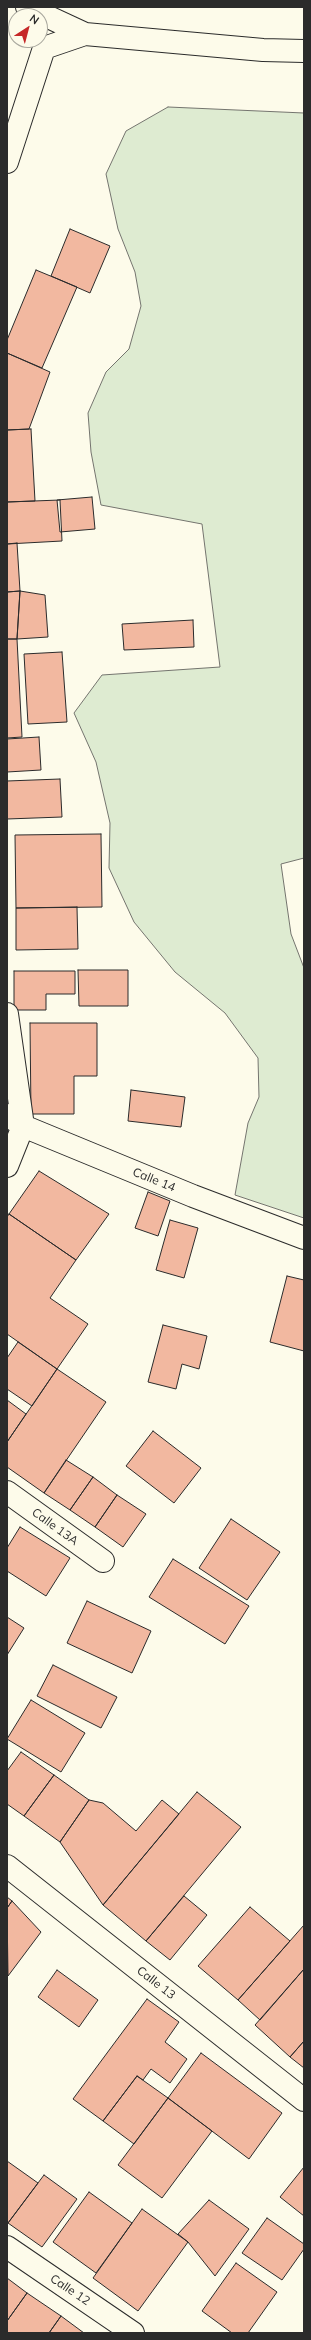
<!DOCTYPE html>
<style>
body{margin:0}
#map{position:relative;width:311px;height:2340px;overflow:hidden;background:#fdfbea;font-family:Mulish,sans-serif}
canvas{display:block}
.frame{position:absolute;inset:0;border:8px solid #2b2b2b;pointer-events:none}
.north{position:absolute;left:8px;top:8px;width:40px;height:40px;box-sizing:border-box;background:#fdfbea;border:1px solid #a9a89e;border-radius:50%;rotate:36deg;font-size:11px;font-weight:700;line-height:16px;text-align:center;color:#2b2b2b}
.north::after{content:'';display:block;margin:auto;width:14px;height:18px;background:#c62828;clip-path:polygon(50% 0,100% 100%,50% 72%,0 100%)}
</style>
<div id="map">
<canvas width="311" height="2340"></canvas>
<div class="frame"></div>
<div class="north">N</div>
</div>
<script>
const context = document.querySelector('canvas').getContext('2d');
context.lineJoin = 'round';
function fill(path, color) {
  context.fillStyle = color;
  context.fill(path, 'evenodd');
}
function poly(rows) {
  const path = new Path2D();
  for (const r of rows) {
    path.moveTo(r[0], r[1]);
    for (let i = 2; i < r.length; i += 2) path.lineTo(r[i], r[i + 1]);
  }
  return path;
}
function stroke(path, color, width, dash) {
  context.strokeStyle = color;
  context.lineWidth = width;
  context.lineCap = dash ? 'butt' : 'round';
  context.setLineDash(dash || []);
  context.stroke(path);
}
function label(font, color, halo, rows, align = 'center') {
  context.font = font + ' Mulish,sans-serif';
  context.lineWidth = 3;
  context.setLineDash([]);
  context.textBaseline = 'middle';
  context.strokeStyle = halo;
  context.fillStyle = color;
  for (const [text, x, y, turn = 0] of rows) {
    context.save();
    context.translate(x, y);
    context.rotate((+turn || 0) * Math.PI / 180);
    context.textAlign = isNaN(turn) ? turn : align;
    if (halo) context.strokeText(text, 0, 0);
    context.fillText(text, 0, 0);
    context.restore();
  }
}
const green = poly([
 [168,107,304,113,304,858,281,864,291,934,304,968,304,1218,235,1195,248,1123,259,1097,258,1058,225,1013,175,972,134,922,109,868,110,823,96,762,74,713,102,675,220,667,202,524,101,505,91,452,88,413,106,372,129,349,141,306,135,272,118,229,106,174,126,131,168,107]
]);
fill(green, '#deebd1');
stroke(green, '#74746e', 1);
const building = poly([
 [70,229,110,246,90,293,51,276,70,229],
 [36,270,77,287,42,368,7,353,7,340,36,270],
 [7,353,50,372,29,429,7,430,7,353],
 [31,429,35,501,7,502,7,430,31,429],
 [92,497,95,529,60,532,57,500,92,497],
 [60,500,62,541,7,544,7,502,60,500],
 [17,543,20,591,7,592,7,544,17,543],
 [20,591,17,639,7,639,7,592,20,591],
 [20,591,45,595,48,637,17,639,20,591],
 [193,620,194,647,124,650,122,624,193,620],
 [7,639,17,639,22,737,7,738,7,639],
 [62,652,67,722,28,724,24,654,62,652],
 [39,737,41,770,7,772,7,739,39,737],
 [60,779,62,817,7,819,7,781,60,779],
 [101,834,102,907,16,908,15,835,101,834],
 [77,907,78,949,16,950,16,908,77,907],
 [78,970,128,970,128,1006,79,1006,78,970],
 [14,971,75,971,75,994,46,994,46,1010,14,1010,14,971],
 [30,1023,97,1023,97,1076,74,1076,74,1114,31,1114,30,1023],
 [131,1090,185,1097,181,1127,128,1121,131,1090],
 [39,1171,109,1214,76,1260,9,1214,39,1171],
 [148,1192,170,1201,158,1236,135,1228,148,1192],
 [9,1214,76,1260,50,1298,88,1324,57,1369,7,1334,7,1217,9,1214],
 [170,1220,198,1228,184,1278,156,1270,170,1220],
 [287,1276,304,1280,304,1351,270,1342,287,1276],
 [163,1325,207,1336,199,1369,182,1364,176,1389,148,1382,163,1325],
 [18,1342,57,1369,32,1406,7,1389,7,1358,18,1342],
 [57,1369,106,1402,44,1493,7,1467,7,1442,57,1369],
 [7,1400,26,1414,7,1442,7,1400],
 [153,1431,201,1468,174,1503,126,1466,153,1431],
 [66,1460,93,1477,70,1510,44,1493,66,1460],
 [93,1477,117,1495,95,1527,70,1510,93,1477],
 [117,1495,146,1514,123,1547,95,1527,117,1495],
 [231,1519,280,1552,247,1600,199,1568,231,1519],
 [20,1527,70,1558,46,1596,7,1571,7,1548,20,1527],
 [173,1559,249,1606,225,1644,149,1597,173,1559],
 [87,1601,151,1631,132,1673,67,1643,87,1601],
 [7,1617,24,1628,7,1655,7,1617],
 [53,1665,117,1697,101,1728,37,1696,53,1665],
 [31,1700,85,1733,61,1772,7,1739,31,1700],
 [21,1752,54,1775,24,1816,7,1804,7,1771,21,1752],
 [54,1775,89,1800,60,1842,24,1816,54,1775],
 [197,1792,241,1827,146,1941,103,1905,197,1792],
 [89,1800,103,1803,136,1831,162,1800,179,1814,103,1905,60,1842,89,1800],
 [184,1896,207,1915,170,1960,146,1941,184,1896],
 [7,1897,12,1901,7,1908,7,1897],
 [12,1901,41,1932,8,1976,7,1908,12,1901],
 [250,1907,290,1941,238,2000,198,1966,250,1907],
 [304,1925,304,1969,260,2020,238,2000,304,1925],
 [304,1969,304,2041,290,2057,255,2025,304,1969],
 [57,1970,98,2000,79,2027,38,1997,57,1970],
 [147,1999,179,2022,165,2042,187,2059,170,2083,151,2069,143,2080,137,2076,103,2121,73,2099,147,1999],
 [304,2041,304,2068,290,2057,304,2041],
 [201,2053,282,2113,249,2159,168,2098,201,2053],
 [137,2076,168,2098,134,2144,103,2121,137,2076],
 [168,2098,212,2131,162,2198,118,2165,168,2098],
 [7,2161,38,2183,8,2223,7,2222,7,2161],
 [304,2167,304,2216,280,2197,304,2167],
 [44,2175,77,2199,42,2247,8,2223,44,2175],
 [89,2192,132,2223,96,2273,53,2242,89,2192],
 [209,2200,249,2229,215,2276,188,2242,178,2234,209,2200],
 [142,2209,188,2242,138,2311,93,2278,142,2209],
 [267,2218,304,2244,304,2249,282,2280,242,2253,267,2218],
 [236,2263,277,2292,248,2333,232,2333,202,2311,236,2263],
 [7,2278,27,2293,7,2321,7,2278],
 [27,2293,61,2316,49,2333,7,2333,7,2321,27,2293],
 [61,2316,84,2333,49,2333,61,2316]
]);
fill(building, '#f2b8a0');
stroke(building, '#2b2b2b', 1);
const minor = poly([
 [27,7,85,34,263,50,304,51],
 [7,162,44,48,85,34],
 [7,1014,23,1126,7,1166],
 [7,1115,23,1126,193,1196,304,1238],
 [7,1492,103,1561],
 [7,1866,304,2100],
 [7,2247,133,2333]
]);
stroke(minor, '#2b2b2b', 24);
stroke(minor, '#fdfbea', 22);
label('12px', '#2b2b2b', '#fdfbea', [
 ["Calle 14",154,1180,22],
 ["Calle 13A",55,1527,36],
 ["Calle 13",156,1983,38],
 ["Calle 12",70,2290,34]
]);
</script>
